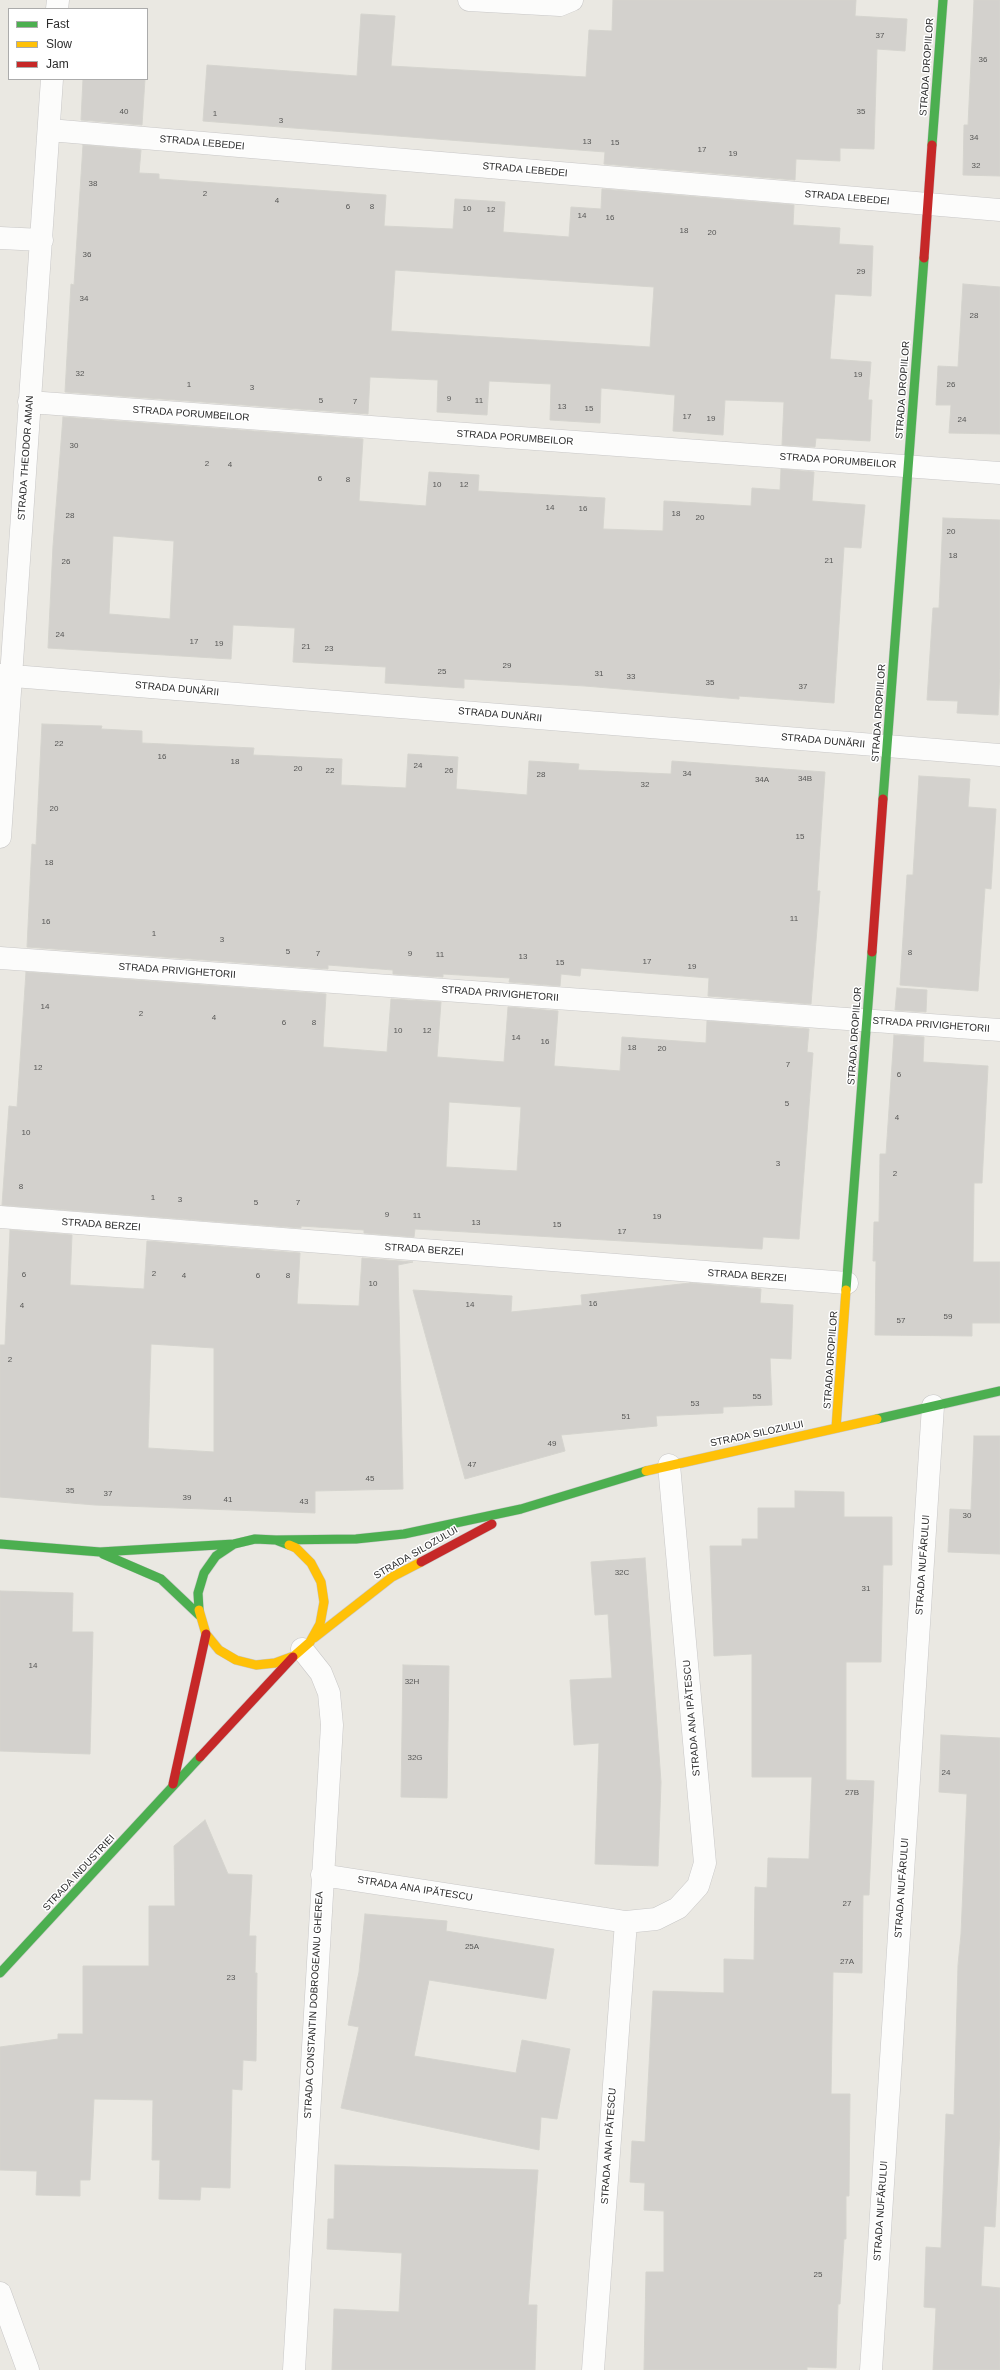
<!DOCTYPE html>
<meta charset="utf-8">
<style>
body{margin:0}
#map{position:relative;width:1000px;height:2370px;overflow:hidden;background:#eae8e2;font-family:Helvetica,sans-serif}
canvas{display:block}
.legend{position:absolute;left:8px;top:8px;width:140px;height:72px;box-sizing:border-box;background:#fff;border:1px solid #ababab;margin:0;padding:5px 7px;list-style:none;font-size:12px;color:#2c2c2c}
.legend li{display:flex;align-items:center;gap:8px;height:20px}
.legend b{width:20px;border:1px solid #ababab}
</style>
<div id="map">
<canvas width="1000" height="2370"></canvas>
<ul class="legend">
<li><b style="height:5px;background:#4caf50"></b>Fast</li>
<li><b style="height:5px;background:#ffc107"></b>Slow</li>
<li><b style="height:5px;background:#c62828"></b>Jam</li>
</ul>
</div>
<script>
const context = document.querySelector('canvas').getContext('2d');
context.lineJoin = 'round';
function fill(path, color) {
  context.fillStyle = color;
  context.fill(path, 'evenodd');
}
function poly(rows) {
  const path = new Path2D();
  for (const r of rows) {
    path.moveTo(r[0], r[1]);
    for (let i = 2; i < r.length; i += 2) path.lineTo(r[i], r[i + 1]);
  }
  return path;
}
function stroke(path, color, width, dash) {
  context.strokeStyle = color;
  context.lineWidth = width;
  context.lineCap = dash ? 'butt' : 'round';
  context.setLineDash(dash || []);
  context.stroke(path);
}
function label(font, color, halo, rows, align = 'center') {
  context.font = font + ' Helvetica,sans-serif';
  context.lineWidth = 3;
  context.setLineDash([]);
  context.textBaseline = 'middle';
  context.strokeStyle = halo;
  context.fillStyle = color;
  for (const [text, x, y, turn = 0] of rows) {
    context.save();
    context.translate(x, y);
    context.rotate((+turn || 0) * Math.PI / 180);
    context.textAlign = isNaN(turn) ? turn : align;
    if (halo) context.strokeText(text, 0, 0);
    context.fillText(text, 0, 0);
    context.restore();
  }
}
const building = poly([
 [613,0,856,0,855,16,907,19,905,51,877,49,874,149,840,148,840,161,796,159,795,180,604,164,605,152,203,121,207,65,357,76,361,14,395,16,391,66,586,77,589,30,612,31,613,0],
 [974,0,1000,0,1000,176,963,175,964,125,968,125,974,0],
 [83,79,145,79,142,125,81,120,83,79],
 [83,145,141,150,139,173,159,174,159,179,386,195,384,226,453,229,455,199,505,202,503,232,569,237,571,207,601,209,602,189,794,205,793,225,840,228,839,244,873,246,871,296,835,294,830,359,871,362,868,400,872,400,870,441,816,438,815,447,782,445,784,402,725,400,723,435,673,431,675,395,601,388,600,423,550,420,551,384,489,381,487,415,437,412,438,380,370,377,368,414,65,392,71,284,74,285,83,145],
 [395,270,654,287,650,347,391,331,395,270],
 [963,284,1000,287,1000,434,949,433,951,405,936,405,938,366,958,367,963,284],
 [63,417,363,439,359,501,426,506,429,472,479,475,478,491,605,498,603,529,663,531,664,501,751,506,752,488,780,490,781,469,814,472,812,501,865,505,861,548,844,547,834,703,739,696,739,699,585,686,464,679,464,688,385,683,386,667,293,662,295,628,233,625,231,659,48,648,53,546,63,417],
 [113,536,174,541,170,619,109,614,113,536],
 [943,518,1000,520,1000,668,998,715,957,713,958,701,927,700,933,608,939,608,943,518],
 [42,724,102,726,101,729,142,731,142,743,254,748,253,755,342,759,341,785,406,788,408,754,458,757,456,789,527,795,529,761,579,764,578,770,671,774,672,761,825,772,817,891,820,891,811,1004,708,996,709,978,581,968,580,976,561,974,560,986,509,982,510,978,443,974,443,977,393,974,393,970,328,965,328,969,27,947,32,844,36,845,42,724],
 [919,776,970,779,968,807,996,809,991,889,985,888,978,991,900,985,907,875,913,875,919,776],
 [26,972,326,994,323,1047,387,1052,391,999,441,1002,437,1057,504,1062,508,1007,558,1011,554,1066,620,1071,622,1037,706,1043,707,1021,809,1029,807,1052,813,1053,799,1239,763,1237,762,1249,415,1229,414,1237,364,1233,364,1230,301,1226,301,1228,2,1205,9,1106,17,1107,26,972],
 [449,1102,521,1107,517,1171,446,1167,449,1102],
 [897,988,927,990,926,1012,895,1010,897,988],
 [894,1035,924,1037,923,1062,988,1066,982,1183,974,1183,973,1262,1000,1262,1000,1323,972,1323,972,1336,875,1335,876,1261,873,1261,874,1222,879,1222,880,1154,886,1154,894,1035],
 [10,1230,72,1235,70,1285,144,1289,147,1241,300,1253,297,1304,359,1306,362,1258,413,1262,398,1265,403,1489,315,1491,315,1513,95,1505,0,1497,0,1345,5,1345,10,1230],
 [151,1344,214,1348,214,1452,148,1448,151,1344],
 [690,1283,761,1289,760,1303,793,1305,791,1359,770,1358,772,1405,723,1407,723,1413,656,1416,657,1426,561,1435,565,1451,465,1479,413,1290,512,1296,511,1312,582,1305,581,1295,690,1283],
 [974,1436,1000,1436,1000,1554,948,1552,950,1509,971,1510,974,1436],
 [795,1491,844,1492,844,1517,892,1517,892,1565,883,1565,881,1662,846,1662,846,1780,874,1781,869,1895,863,1895,862,1973,833,1972,831,2094,850,2094,849,2196,846,2196,846,2239,844,2239,840,2304,838,2304,836,2368,807,2367,807,2370,644,2370,646,2272,664,2272,664,2211,644,2210,645,2183,630,2182,632,2141,645,2142,653,1991,724,1993,724,1959,754,1960,755,1887,767,1888,768,1858,809,1859,812,1777,752,1777,752,1654,714,1656,710,1546,742,1546,742,1539,758,1539,758,1508,795,1508,795,1491],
 [645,1558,661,1782,658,1866,595,1864,599,1743,574,1745,570,1680,612,1678,608,1614,595,1615,591,1562,645,1558],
 [0,1591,73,1593,72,1632,93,1632,90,1754,0,1751,0,1591],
 [403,1665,449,1666,447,1798,401,1797,403,1665],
 [941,1735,1000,1738,1000,2127,995,2227,984,2226,981,2286,1000,2288,1000,2370,933,2370,936,2308,924,2307,926,2247,941,2248,946,2114,954,2115,958,1965,961,1934,967,1794,939,1792,941,1735],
 [205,1820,228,1874,252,1875,249,1936,256,1936,255,1973,257,1973,256,2061,243,2060,242,2090,232,2089,230,2188,201,2187,200,2200,159,2199,160,2160,152,2160,153,2100,94,2099,90,2180,80,2180,80,2196,36,2195,37,2171,0,2170,0,2047,58,2039,58,2034,83,2034,83,1966,149,1966,149,1906,175,1906,174,1846,205,1820],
 [365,1914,447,1921,446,1931,554,1949,546,1999,429,1980,414,2056,516,2073,522,2040,570,2049,557,2119,541,2117,539,2150,341,2108,359,2027,348,2025,359,1972,365,1914],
 [335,2165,538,2170,528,2305,537,2305,535,2370,332,2370,334,2309,399,2312,402,2253,327,2249,328,2219,334,2219,335,2165]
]);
fill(building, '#d3d1cd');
stroke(building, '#d5d4ce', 1);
const street = poly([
 [469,0,560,5,572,0],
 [57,9,58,0],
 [49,130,1000,210],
 [0,238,42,240],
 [29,402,1000,473],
 [0,675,1000,755],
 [0,837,52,79],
 [0,958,1000,1030],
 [0,1217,847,1283],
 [322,1875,626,1922,656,1919,678,1908,698,1886,705,1863,669,1465],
 [0,2293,28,2370],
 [294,2370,332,1725,329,1693,321,1673,302,1649],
 [593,2370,626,1922],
 [871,2370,933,1406]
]);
const fast = poly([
 [932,145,943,0],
 [883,799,924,258],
 [846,1290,872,952],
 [877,1419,1000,1391],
 [276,1540,356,1539,404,1534,521,1509,646,1471],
 [0,1544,100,1552,234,1544,255,1539,276,1540,289,1545],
 [103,1554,161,1579,199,1615],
 [199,1610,198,1593,204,1573,216,1556,234,1544],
 [0,1973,200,1757]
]);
const slow = poly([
 [836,1428,846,1290],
 [646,1471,877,1419],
 [199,1610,206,1634,219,1650,236,1660,256,1665,275,1663,294,1656,310,1642,320,1624,324,1602,321,1582,311,1563,296,1548,289,1545],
 [314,1638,392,1577,421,1562]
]);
const jam = poly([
 [924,258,932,145],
 [872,952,883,799],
 [421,1562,492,1524],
 [200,1757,293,1657],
 [173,1784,206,1634]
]);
stroke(street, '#c8c7c7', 23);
stroke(fast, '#c8c7c7', 10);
stroke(slow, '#c8c7c7', 10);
stroke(jam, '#c8c7c7', 10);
stroke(street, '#fcfcfb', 22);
stroke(fast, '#4caf50', 9);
stroke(slow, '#ffc107', 9);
stroke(jam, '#c62828', 9);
label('8px', '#565655', null, [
 ["37",880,36],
 ["36",983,60],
 ["40",124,112],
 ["35",861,112],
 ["1",215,114],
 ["3",281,121],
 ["34",974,138],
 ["13",587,142],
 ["15",615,143],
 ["17",702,150],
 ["19",733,154],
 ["32",976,166],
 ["38",93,184],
 ["2",205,194],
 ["4",277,201],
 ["6",348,207],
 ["8",372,207],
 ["10",467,209],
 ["12",491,210],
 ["14",582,216],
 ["16",610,218],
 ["18",684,231],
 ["20",712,233],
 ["36",87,255],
 ["29",861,272],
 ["34",84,299],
 ["28",974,316],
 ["32",80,374],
 ["19",858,375],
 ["1",189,385],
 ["26",951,385],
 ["3",252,388],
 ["9",449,399],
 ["5",321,401],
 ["11",479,401],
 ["7",355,402],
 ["13",562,407],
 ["15",589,409],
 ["17",687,417],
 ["19",711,419],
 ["24",962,420],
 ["30",74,446],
 ["2",207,464],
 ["4",230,465],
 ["6",320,479],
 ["8",348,480],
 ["10",437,485],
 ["12",464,485],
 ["14",550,508],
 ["16",583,509],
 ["18",676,514],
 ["28",70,516],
 ["20",700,518],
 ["20",951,532],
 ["18",953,556],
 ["21",829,561],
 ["26",66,562],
 ["24",60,635],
 ["17",194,642],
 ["19",219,644],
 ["21",306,647],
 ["23",329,649],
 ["29",507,666],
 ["25",442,672],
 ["31",599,674],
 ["33",631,677],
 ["35",710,683],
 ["37",803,687],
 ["22",59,744],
 ["16",162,757],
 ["18",235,762],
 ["24",418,766],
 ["20",298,769],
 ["22",330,771],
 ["26",449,771],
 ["34",687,774],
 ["28",541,775],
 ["34B",805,779],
 ["34A",762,780],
 ["32",645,785],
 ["20",54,809],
 ["15",800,837],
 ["18",49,863],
 ["11",794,919],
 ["16",46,922],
 ["1",154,934],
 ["3",222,940],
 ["5",288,952],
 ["8",910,953],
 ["7",318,954],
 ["9",410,954],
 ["11",440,955],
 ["13",523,957],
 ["17",647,962],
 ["15",560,963],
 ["19",692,967],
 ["14",45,1007],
 ["2",141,1014],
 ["4",214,1018],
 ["6",284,1023],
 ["8",314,1023],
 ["10",398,1031],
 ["12",427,1031],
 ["14",516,1038],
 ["16",545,1042],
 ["18",632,1048],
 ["20",662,1049],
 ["7",788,1065],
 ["12",38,1068],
 ["6",899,1075],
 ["5",787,1104],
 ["4",897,1118],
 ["10",26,1133],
 ["3",778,1164],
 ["2",895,1174],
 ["8",21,1187],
 ["1",153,1198],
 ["3",180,1200],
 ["5",256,1203],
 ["7",298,1203],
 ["9",387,1215],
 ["11",417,1216],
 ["19",657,1217],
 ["13",476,1223],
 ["15",557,1225],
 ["17",622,1232],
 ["2",154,1274],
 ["6",24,1275],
 ["4",184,1276],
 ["6",258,1276],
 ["8",288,1276],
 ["10",373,1284],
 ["16",593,1304],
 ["14",470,1305],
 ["4",22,1306],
 ["59",948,1317],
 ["57",901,1321],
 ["2",10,1360],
 ["55",757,1397],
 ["53",695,1404],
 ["51",626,1417],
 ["49",552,1444],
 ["47",472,1465],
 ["45",370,1479],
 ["35",70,1491],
 ["37",108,1494],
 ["39",187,1498],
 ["41",228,1500],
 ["43",304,1502],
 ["30",967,1516],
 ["32C",622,1573],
 ["31",866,1589],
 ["14",33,1666],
 ["32H",412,1682],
 ["32G",415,1758],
 ["24",946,1773],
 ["27B",852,1793],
 ["27",847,1904],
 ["25A",472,1947],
 ["27A",847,1962],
 ["23",231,1978],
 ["25",818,2275]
]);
label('10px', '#2c2c2c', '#fff', [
 ["STRADA DROPIILOR",927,67,-86],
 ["STRADA LEBEDEI",202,143,5],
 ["STRADA LEBEDEI",525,170,5],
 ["STRADA LEBEDEI",847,198,5],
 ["STRADA DROPIILOR",903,390,-86],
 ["STRADA PORUMBEILOR",191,414,4],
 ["STRADA PORUMBEILOR",515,438,4],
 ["STRADA THEODOR AMAN",26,458,-86],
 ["STRADA PORUMBEILOR",838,461,4],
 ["STRADA DUNĂRII",177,689,5],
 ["STRADA DROPIILOR",879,713,-86],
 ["STRADA DUNĂRII",500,715,5],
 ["STRADA DUNĂRII",823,741,5],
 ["STRADA PRIVIGHETORII",177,971,4],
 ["STRADA PRIVIGHETORII",500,994,4],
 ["STRADA PRIVIGHETORII",931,1025,4],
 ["STRADA DROPIILOR",855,1036,-86],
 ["STRADA BERZEI",101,1225,4],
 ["STRADA BERZEI",424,1250,4],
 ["STRADA BERZEI",747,1276,4],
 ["STRADA DROPIILOR",831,1360,-86],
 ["STRADA SILOZULUI",757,1434,-12],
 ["STRADA SILOZULUI",416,1553,-30],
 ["STRADA NUFĂRULUI",923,1565,-86],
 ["STRADA ANA IPĂTESCU",692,1718,-95],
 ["STRADA INDUSTRIEI",79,1873,-47],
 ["STRADA NUFĂRULUI",902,1888,-86],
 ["STRADA ANA IPĂTESCU",415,1889,9],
 ["STRADA CONSTANTIN DOBROGEANU GHEREA",314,2005,-87],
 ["STRADA ANA IPĂTESCU",609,2146,-86],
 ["STRADA NUFĂRULUI",881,2211,-86]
]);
</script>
